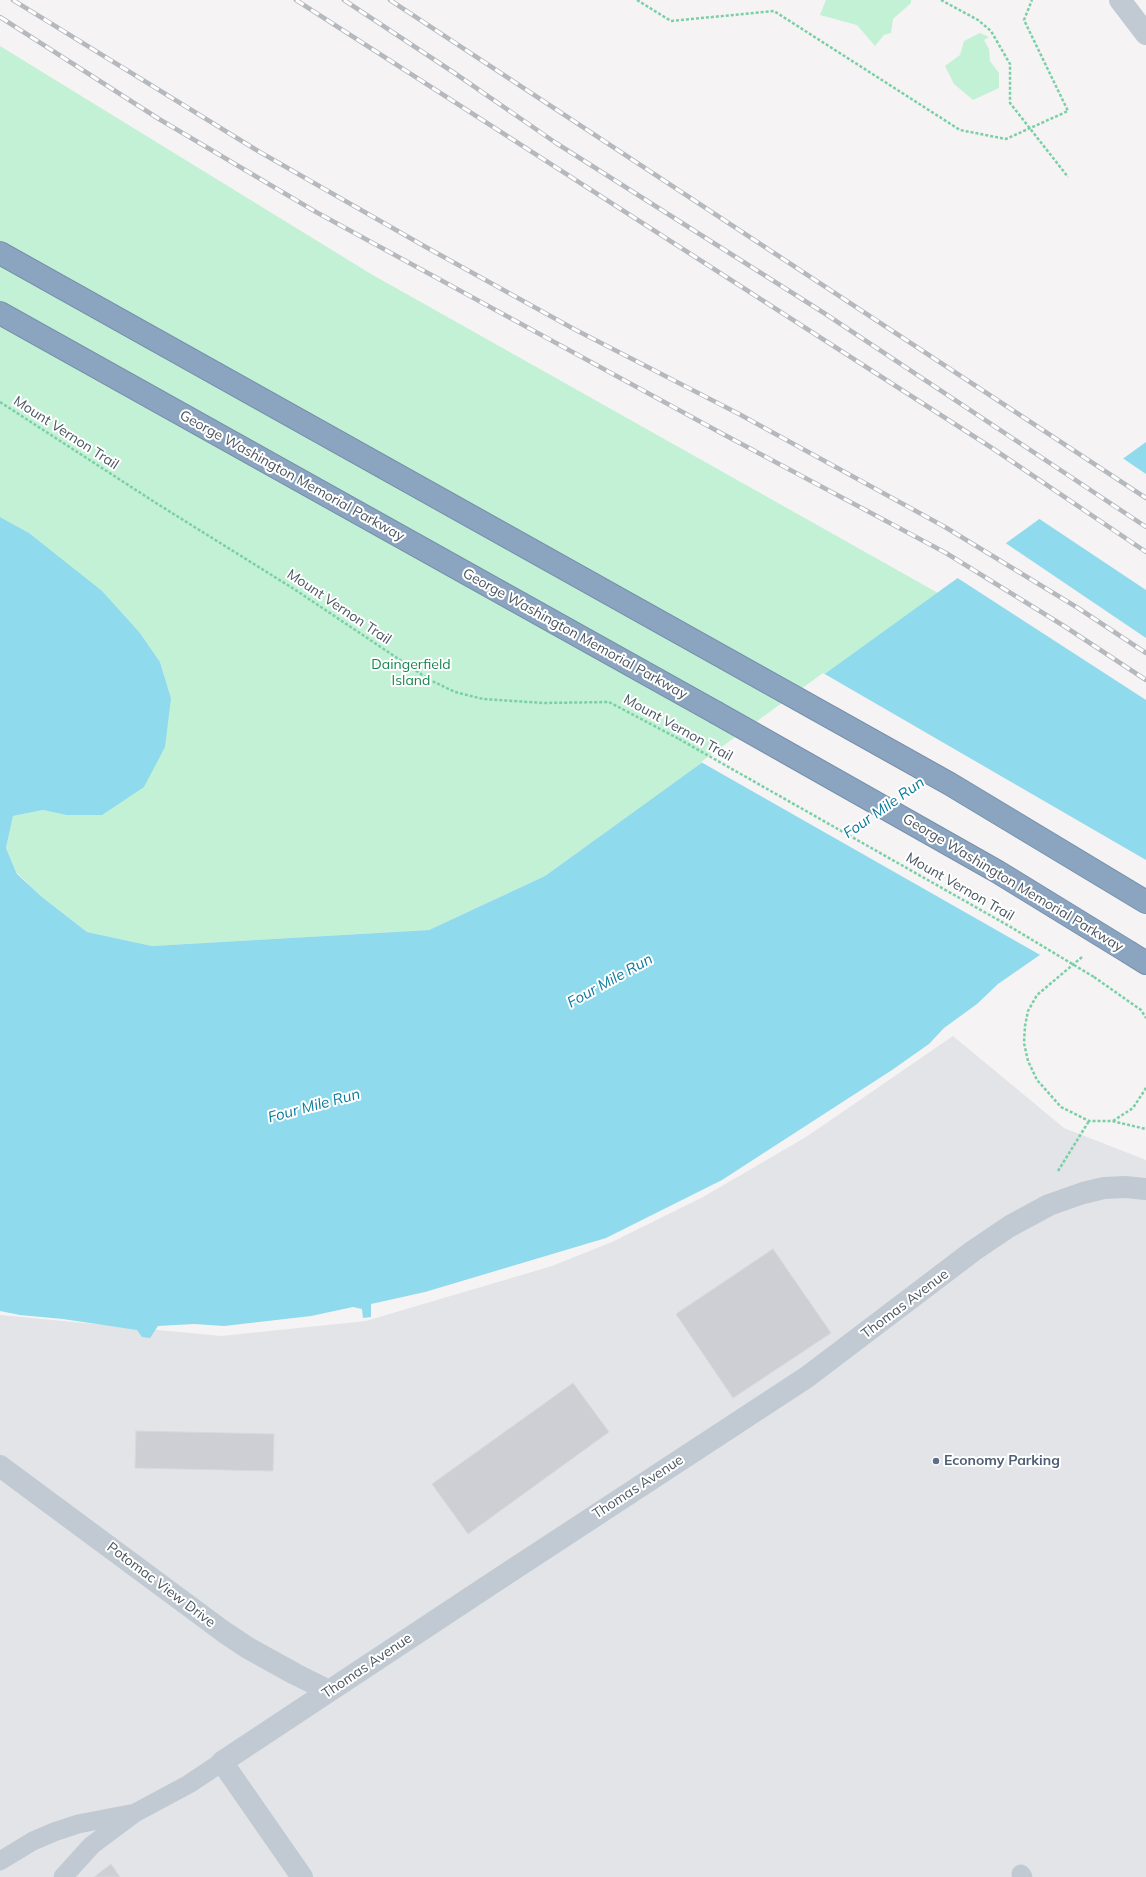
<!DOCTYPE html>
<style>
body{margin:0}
canvas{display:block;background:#f5f3f3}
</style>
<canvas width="1146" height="1877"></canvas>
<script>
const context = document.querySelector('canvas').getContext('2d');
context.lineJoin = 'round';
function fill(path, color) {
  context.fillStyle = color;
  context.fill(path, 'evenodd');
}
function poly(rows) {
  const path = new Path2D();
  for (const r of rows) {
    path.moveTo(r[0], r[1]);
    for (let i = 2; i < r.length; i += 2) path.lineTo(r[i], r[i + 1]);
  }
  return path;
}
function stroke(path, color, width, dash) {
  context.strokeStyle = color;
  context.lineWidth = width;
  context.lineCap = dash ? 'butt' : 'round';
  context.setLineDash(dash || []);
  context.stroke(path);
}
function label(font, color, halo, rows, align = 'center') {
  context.font = font + ' Mulish,sans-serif';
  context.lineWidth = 4;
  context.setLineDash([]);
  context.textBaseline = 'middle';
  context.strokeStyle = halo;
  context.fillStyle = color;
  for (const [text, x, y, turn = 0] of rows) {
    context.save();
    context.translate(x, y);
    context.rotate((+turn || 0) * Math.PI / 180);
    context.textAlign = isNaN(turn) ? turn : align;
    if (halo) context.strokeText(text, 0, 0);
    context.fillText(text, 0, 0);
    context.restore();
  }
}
fill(poly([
 [953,1036,1064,1128,1146,1160,1146,1877,0,1877,0,1315,221,1336,366,1321,552,1266,612,1242,703,1197,806,1137]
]), '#e2e4e7');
fill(poly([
 [826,0,911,0,911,3,893,19,891,33,884,35,875,46,857,25,820,15],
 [980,33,989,37,984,40,989,49,990,61,999,73,999,88,973,100,954,84,945,66,960,55,964,41],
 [0,46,371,274,938,593,545,876,429,930,152,946,87,932,42,897,17,873,6,848,13,816,43,810,66,815,171,698,160,662,140,633,29,533,0,517]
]), '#c3f1d5');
fill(poly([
 [1146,442,1146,877,1096,916,998,984,977,1004,944,1028,929,1044,892,1070,722,1180,606,1238,425,1292,371,1304,371,1317,363,1318,362,1309,353,1307,311,1316,224,1326,194,1324,158,1326,150,1338,142,1337,137,1330,63,1319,20,1315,0,1311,0,517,29,533,102,591,140,633,160,662,171,698,165,747,144,787,102,815,66,815,43,810,13,816,6,848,17,874,42,897,87,932,152,946,429,930,545,876]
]), '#90daee');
fill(poly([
 [1121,457,1146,474,1146,590,1038,518],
 [1004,542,1146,638,1146,700,956,577],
 [823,673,1146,860,1146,880,1124,903,1097,918,1042,956,701,762]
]), '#f5f3f3');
const building = poly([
 [773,1249,831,1333,733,1398,676,1314,773,1249],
 [573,1383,609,1432,468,1534,432,1484,573,1383],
 [136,1431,274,1434,273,1471,135,1468,136,1431],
 [111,1864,120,1877,94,1877,111,1864]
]);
fill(building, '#cdcfd5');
stroke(building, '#d7d9de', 1);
const motorway = poly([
 [0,253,950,784,1146,902],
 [0,313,715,712],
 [1130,953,1146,963]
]);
stroke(motorway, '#7690ad', 24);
stroke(poly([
 [637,0,671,21,774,11,960,130,1006,139,1068,111,1024,20,1032,0],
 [941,0,978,20,991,31,1010,64,1010,103,1068,177],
 [0,402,156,503,294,589,430,680,455,692,483,699,544,703,609,702,679,739],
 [1082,957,1037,995,1028,1011,1025,1026,1024,1043,1028,1061,1037,1080,1061,1107,1089,1121,1112,1121,1146,1129],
 [1094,977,1141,1010,1146,1018],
 [1113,1121,1133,1108,1146,1088],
 [1058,1171,1089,1121]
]), '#7ad0a6', 2.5, [3, 2]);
stroke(poly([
 [0,1861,33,1841,54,1832,78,1824,130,1814],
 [1021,1874,1023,1877],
 [63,1877,92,1845,135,1813,189,1784,222,1762]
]), '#c1cad2', 19);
stroke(poly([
 [0,1466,224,1632,248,1648,295,1674,329,1691],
 [302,1877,222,1762,491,1584,807,1377,973,1251,1010,1226,1049,1205,1083,1193,1104,1188,1125,1187,1146,1189]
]), '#c1cad2', 22);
stroke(poly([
 [1120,0,1146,34]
]), '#c1cad2', 22);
stroke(motorway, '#8ba5c1', 22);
const rail = poly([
 [13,0,258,151,424,246,572,328,739,414,945,527,1078,608,1146,653],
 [296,0,992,448,1146,552],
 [344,0,453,72,556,143,824,313,1146,527],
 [390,0,1146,498],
 [0,17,159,119,316,212,721,433,946,553,1064,626,1146,680]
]);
stroke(rail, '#b5b8bd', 4.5);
stroke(rail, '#fff', 3, [9]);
const motorwayBridge = poly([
 [715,712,998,872,1130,953]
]);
stroke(motorwayBridge, '#7690ad', 24, []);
stroke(poly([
 [679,739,1009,926,1094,977]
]), '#7ad0a6', 2.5, [3, 2]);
stroke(motorwayBridge, '#8ba5c1', 22);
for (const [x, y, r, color] of [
 [936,1461,4,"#5c6f8a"]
]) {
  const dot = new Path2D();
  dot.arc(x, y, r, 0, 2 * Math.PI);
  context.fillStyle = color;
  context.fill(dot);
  stroke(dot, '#fff', 1.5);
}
label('14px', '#4a5661', '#fff', [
 ["Mount Vernon Trail",66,433,33],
 ["George Washington Memorial Parkway",292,476,29],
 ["Mount Vernon Trail",339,607,34],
 ["George Washington Memorial Parkway",575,634,29],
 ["Mount Vernon Trail",678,728,29],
 ["George Washington Memorial Parkway",1013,883,31],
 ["Mount Vernon Trail",960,887,30],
 ["Thomas Avenue",905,1304,-37],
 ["Thomas Avenue",638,1487,-33],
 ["Potomac View Drive",161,1585,37],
 ["Thomas Avenue",367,1666,-34]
]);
label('14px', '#17864f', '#fff', [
 ["Daingerfield",411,665],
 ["Island",411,681]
]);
label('bold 14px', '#4e5e75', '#fff', [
 ["Economy Parking",944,1461]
], 'left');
label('italic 15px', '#0c7c9b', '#fff', [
 ["Four Mile Run",884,808,-35],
 ["Four Mile Run",610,981,-29],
 ["Four Mile Run",314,1106,-15]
]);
</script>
